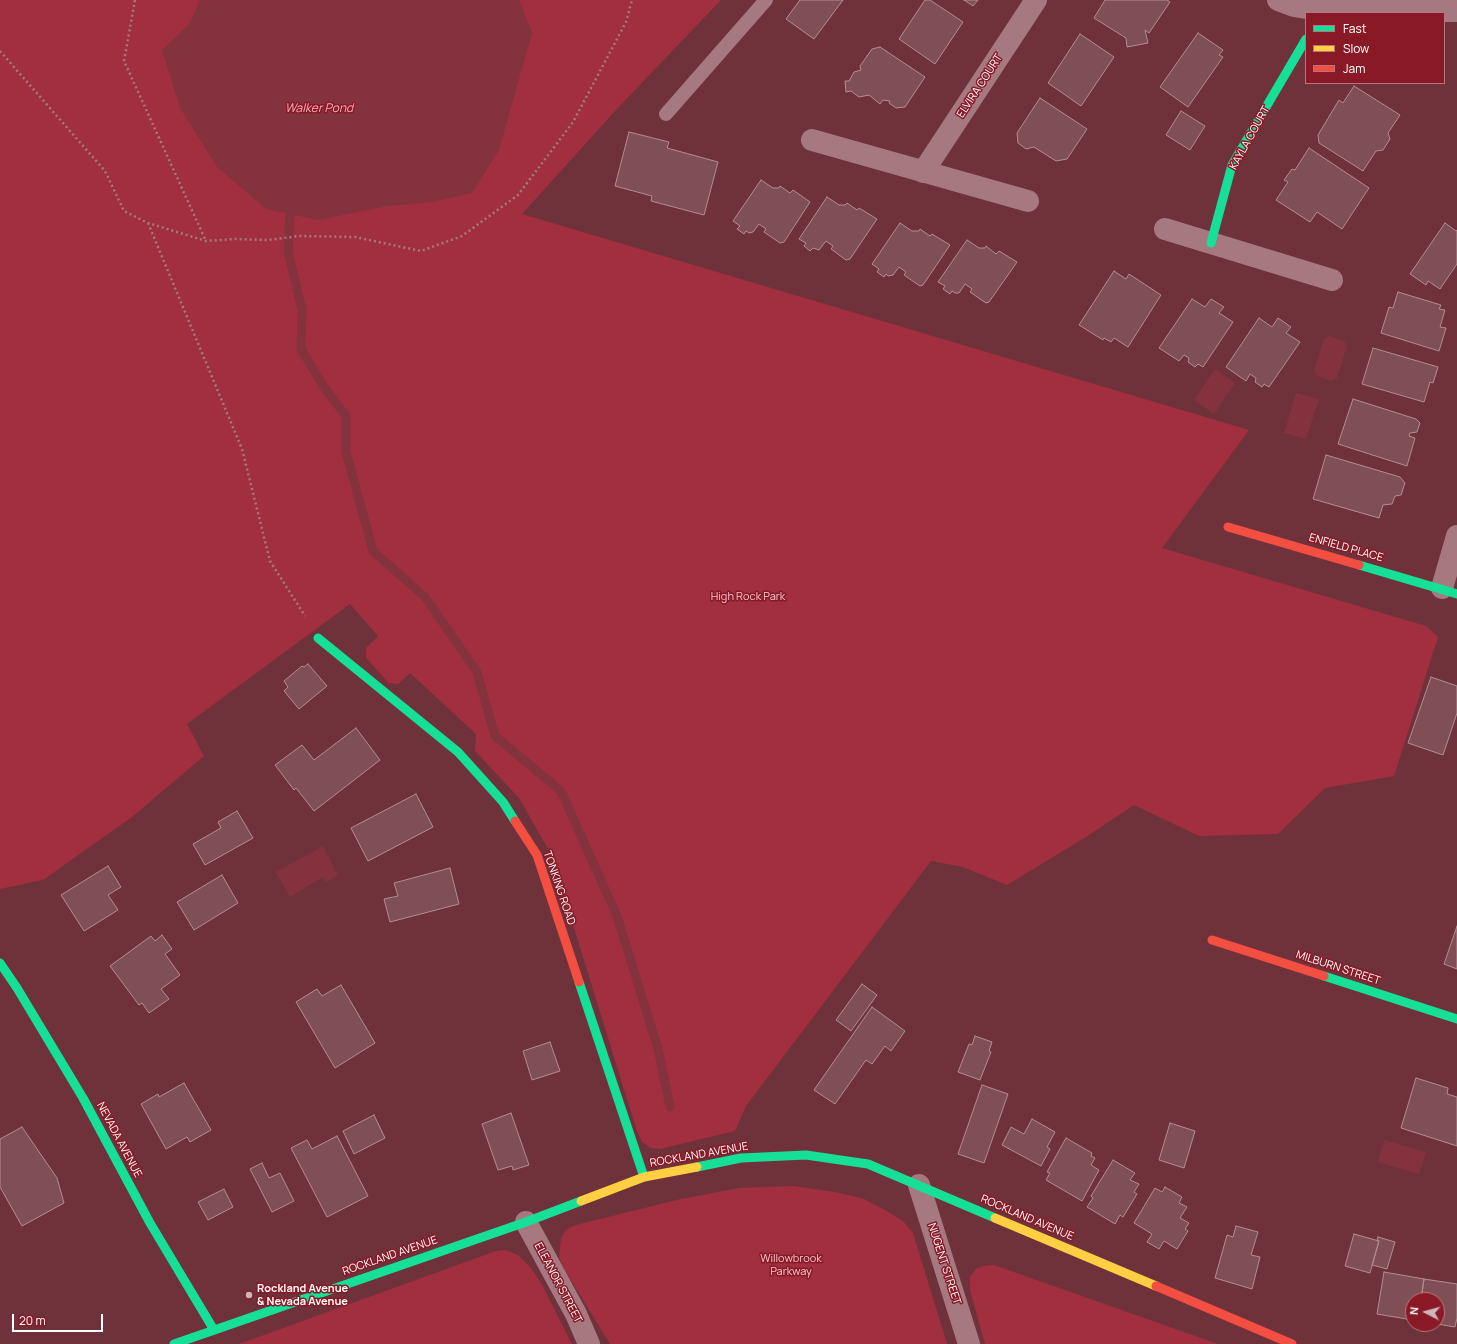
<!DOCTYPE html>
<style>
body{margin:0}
#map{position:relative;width:1457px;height:1344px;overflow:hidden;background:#70323a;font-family:Manrope,sans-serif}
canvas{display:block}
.legend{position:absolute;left:1305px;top:12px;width:140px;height:72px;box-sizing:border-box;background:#891927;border:1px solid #b8757d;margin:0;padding:5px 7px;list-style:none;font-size:12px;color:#fff}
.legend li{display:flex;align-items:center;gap:8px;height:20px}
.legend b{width:20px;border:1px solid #b8757d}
.north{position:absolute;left:1405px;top:1292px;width:40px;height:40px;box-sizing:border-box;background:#891927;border:1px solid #b8757d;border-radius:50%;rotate:276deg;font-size:11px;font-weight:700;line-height:16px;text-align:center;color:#fff}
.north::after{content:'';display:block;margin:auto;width:14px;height:18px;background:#cdb7ba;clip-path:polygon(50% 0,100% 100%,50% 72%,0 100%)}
.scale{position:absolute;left:12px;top:1314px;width:91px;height:18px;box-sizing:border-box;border:2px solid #fff;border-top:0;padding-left:5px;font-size:12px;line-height:14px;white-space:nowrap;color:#fff;-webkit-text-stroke:3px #891927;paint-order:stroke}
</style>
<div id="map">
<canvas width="1457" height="1344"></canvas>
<ul class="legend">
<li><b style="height:5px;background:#16e098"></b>Fast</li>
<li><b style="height:5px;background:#ffcf43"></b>Slow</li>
<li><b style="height:5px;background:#f24e42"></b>Jam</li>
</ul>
<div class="north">N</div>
<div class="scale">20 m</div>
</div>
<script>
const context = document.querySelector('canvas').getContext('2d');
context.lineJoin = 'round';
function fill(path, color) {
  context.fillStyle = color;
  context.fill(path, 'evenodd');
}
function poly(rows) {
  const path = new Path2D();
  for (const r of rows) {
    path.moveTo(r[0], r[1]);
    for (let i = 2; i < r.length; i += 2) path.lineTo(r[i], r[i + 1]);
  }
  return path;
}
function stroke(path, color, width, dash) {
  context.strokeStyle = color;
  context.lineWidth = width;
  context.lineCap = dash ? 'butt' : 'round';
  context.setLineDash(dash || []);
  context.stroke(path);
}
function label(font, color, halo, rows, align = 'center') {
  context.font = font + ' Manrope,sans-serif';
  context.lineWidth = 3;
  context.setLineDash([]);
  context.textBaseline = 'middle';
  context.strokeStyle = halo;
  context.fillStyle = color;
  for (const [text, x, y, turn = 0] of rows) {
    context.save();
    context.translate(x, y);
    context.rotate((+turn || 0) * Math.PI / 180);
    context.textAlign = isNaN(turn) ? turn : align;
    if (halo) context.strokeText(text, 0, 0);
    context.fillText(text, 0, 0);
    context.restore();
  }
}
fill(poly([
 [0,0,721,0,615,111,522,214,1249,430,1162,548,1426,626,1438,637,1394,776,1325,788,1278,834,1199,836,1134,805,1086,837,1007,885,963,867,931,861,746,1106,735,1131,660,1149,651,1148,642,1142,637,1131,551,854,519,798,475,751,476,734,410,673,398,684,389,683,366,658,366,648,378,636,350,604,187,724,204,756,132,817,43,880,0,889],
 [794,1186,835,1192,864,1199,885,1210,903,1221,913,1233,947,1344,610,1344,564,1269,559,1257,561,1238,566,1230,576,1225,681,1199,739,1188],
 [505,1250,518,1255,531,1268,541,1283,572,1344,239,1344,496,1251],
 [994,1265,1218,1344,985,1344,970,1290,970,1277,976,1269,983,1266]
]), '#a12f3f');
fill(poly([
 [200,0,519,0,532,33,499,150,472,193,433,202,388,206,318,220,266,209,217,167,180,108,162,50,190,23],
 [1330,336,1344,341,1347,346,1337,378,1331,381,1317,376,1314,371,1324,339],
 [1215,369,1235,383,1214,414,1194,400],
 [1296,393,1319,399,1306,439,1284,433],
 [323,846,338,875,326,882,323,877,290,897,276,872],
 [1384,1140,1426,1152,1419,1174,1378,1162]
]), '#84333e');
stroke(poly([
 [290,214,288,251,302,310,301,349,324,387,346,416,346,452,373,551,425,597,477,672,495,736,561,791,617,916,658,1049,670,1107]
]), '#84333e', 9);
const building = poly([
 [800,0,843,0,814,39,786,19,800,0],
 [925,0,930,0,963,22,935,64,899,39,925,0],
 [964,0,978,0,973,6,964,0],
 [1105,0,1167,0,1170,2,1149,33,1145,30,1148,43,1127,47,1126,38,1094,18,1105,0],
 [1198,33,1223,50,1219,55,1223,57,1188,107,1160,87,1198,33],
 [1080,34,1114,57,1081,106,1048,83,1080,34],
 [880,47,925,77,905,107,896,108,889,103,890,101,883,100,880,104,869,95,859,97,851,91,846,92,845,81,849,81,854,72,861,70,860,66,872,49,880,47],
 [1354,86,1400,115,1388,133,1390,139,1383,150,1376,151,1363,171,1319,143,1318,135,1339,100,1343,103,1354,86],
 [1040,98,1087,129,1067,159,1056,161,1034,147,1026,149,1018,143,1017,133,1040,98],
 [1181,111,1205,126,1190,150,1166,135,1181,111],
 [629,132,669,142,667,148,718,162,704,215,651,201,652,196,615,186,629,132],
 [1309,148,1369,188,1342,229,1317,212,1310,222,1276,200,1288,182,1284,180,1292,169,1295,170,1309,148],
 [761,180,773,188,779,188,780,186,790,193,793,190,810,202,784,242,780,243,764,232,766,229,759,224,753,232,749,233,746,231,744,234,737,229,740,226,733,221,761,180],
 [827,197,839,205,845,205,847,203,857,210,859,208,877,219,850,259,846,260,831,249,833,246,826,241,819,250,813,248,810,251,804,246,806,243,799,239,827,197],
 [900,223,912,231,919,231,920,229,930,236,932,234,950,245,923,285,920,286,904,275,906,272,899,267,893,275,888,276,886,274,884,277,877,272,879,269,872,264,900,223],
 [1445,223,1456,231,1457,230,1457,264,1440,289,1428,281,1426,285,1410,274,1445,223],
 [967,240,979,248,985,248,986,246,996,254,999,251,1017,262,989,302,986,303,970,292,972,289,965,284,959,293,955,293,952,291,950,294,943,289,945,286,938,282,967,240],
 [1114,271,1126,279,1129,274,1161,295,1128,347,1114,338,1111,342,1104,338,1103,340,1079,325,1114,271],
 [1398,292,1441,305,1439,309,1445,310,1440,327,1446,328,1439,351,1381,333,1389,307,1393,308,1398,292],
 [1192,299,1205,307,1211,299,1224,307,1219,313,1233,322,1203,367,1198,364,1195,367,1188,362,1189,358,1184,355,1179,361,1159,348,1192,299],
 [1259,318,1272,327,1278,318,1291,327,1286,333,1300,342,1269,387,1264,384,1262,387,1255,382,1256,378,1250,374,1246,381,1226,367,1259,318],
 [1373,348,1438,367,1433,383,1430,382,1424,402,1362,384,1373,348],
 [1353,399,1416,419,1420,423,1417,432,1410,433,1409,436,1415,438,1407,466,1338,444,1353,399],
 [1326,455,1400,477,1405,483,1401,495,1395,496,1392,504,1383,505,1379,518,1313,499,1326,455],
 [308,664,327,686,299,709,284,691,288,687,284,681,302,666,304,667,308,664],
 [1431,677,1457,686,1457,713,1443,755,1408,743,1431,677],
 [356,728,380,760,314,811,296,788,294,790,275,765,302,745,314,760,356,728],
 [416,794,433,827,368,861,351,828,416,794],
 [237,811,253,838,205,865,193,844,221,828,218,822,237,811],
 [108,866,121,887,108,895,118,910,84,931,61,895,108,866],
 [450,868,459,904,390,922,384,899,398,896,394,883,450,868],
 [222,875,238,903,194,930,177,902,222,875],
 [1457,926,1457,969,1444,964,1457,926],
 [162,935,172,949,165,954,180,975,161,989,169,999,149,1013,142,1003,139,1005,110,966,151,936,155,941,162,935],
 [862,984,877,995,851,1031,836,1020,862,984],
 [341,985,375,1043,335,1068,296,1002,317,989,322,996,341,985],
 [872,1007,905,1031,891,1051,885,1046,872,1064,866,1060,835,1104,814,1090,872,1007],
 [975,1036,992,1042,989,1051,991,1052,980,1080,958,1072,969,1044,972,1045,975,1036],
 [550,1042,560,1071,532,1080,523,1051,550,1042],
 [1416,1078,1448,1088,1447,1094,1457,1097,1457,1146,1401,1128,1416,1078],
 [184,1083,211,1130,190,1142,187,1137,166,1149,141,1104,158,1094,159,1097,184,1083],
 [982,1085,1008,1094,984,1163,958,1154,982,1085],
 [511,1113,529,1165,513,1170,512,1166,498,1170,482,1124,511,1113],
 [374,1115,385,1138,354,1154,343,1131,374,1115],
 [1032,1119,1055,1132,1047,1147,1050,1149,1041,1166,1002,1145,1011,1127,1024,1134,1032,1119],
 [1170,1123,1195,1131,1184,1168,1159,1160,1170,1123],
 [22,1127,57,1178,64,1203,22,1226,0,1187,0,1139,22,1127],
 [337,1136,368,1196,327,1217,291,1148,307,1140,312,1149,337,1136],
 [1066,1138,1092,1153,1091,1156,1095,1158,1091,1165,1099,1170,1082,1201,1046,1180,1050,1173,1047,1172,1066,1138],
 [1113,1160,1135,1173,1130,1180,1139,1184,1134,1192,1137,1194,1123,1217,1120,1215,1115,1224,1087,1207,1093,1198,1091,1196,1113,1160],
 [262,1163,269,1178,280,1173,294,1201,272,1212,250,1169,262,1163],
 [1165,1187,1182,1197,1179,1203,1187,1207,1180,1218,1189,1223,1185,1229,1188,1231,1177,1249,1164,1241,1159,1249,1147,1242,1152,1234,1134,1223,1155,1188,1162,1192,1165,1187],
 [224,1189,233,1207,208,1220,198,1202,224,1189],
 [1236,1226,1258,1232,1251,1255,1260,1257,1252,1289,1215,1278,1227,1235,1233,1237,1236,1226],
 [1354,1234,1379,1241,1370,1273,1345,1266,1354,1234],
 [1378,1237,1395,1242,1387,1269,1372,1265,1379,1241,1377,1241,1378,1237],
 [1384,1272,1424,1279,1421,1300,1413,1300,1413,1320,1377,1314,1384,1272],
 [1424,1279,1457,1284,1457,1318,1455,1327,1437,1324,1437,1300,1421,1300,1424,1279]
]);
fill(building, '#804f56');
stroke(building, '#b38d92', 1);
stroke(poly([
 [135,0,124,61,206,241],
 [0,51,105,171,124,211,148,223,206,241,235,239,268,240,299,236,355,237,421,251,462,236,518,195,573,122,626,22,632,0],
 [148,223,242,449,270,561,305,616]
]), '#a5797f', 2.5, [2, 3]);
stroke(poly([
 [666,114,766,0]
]), '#a5797f', 14);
stroke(poly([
 [1278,0,1294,6,1324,11,1457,11],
 [812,140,1028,201],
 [923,172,1036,0],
 [1165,229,1332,280],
 [1442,588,1457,536],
 [919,1185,969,1344],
 [526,1222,576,1314,589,1344]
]), '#a5797f', 22);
stroke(poly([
 [1211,243,1232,165,1306,39],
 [1359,565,1457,594],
 [318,638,458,752,503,802,515,821],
 [0,963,17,988,83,1098,150,1223,214,1330],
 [1324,976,1457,1019],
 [579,982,644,1177],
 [697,1167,741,1158,806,1155,868,1164,995,1218],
 [174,1344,526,1222,581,1201]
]), '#16e098', 9);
stroke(poly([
 [581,1201,644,1177,697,1167],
 [995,1218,1156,1286]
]), '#ffcf43', 9);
stroke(poly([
 [1228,527,1359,565],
 [515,821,537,855,579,982],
 [1212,940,1324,976],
 [1156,1286,1292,1344]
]), '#f24e42', 9);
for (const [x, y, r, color] of [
 [249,1295,4,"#cdb7ba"]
]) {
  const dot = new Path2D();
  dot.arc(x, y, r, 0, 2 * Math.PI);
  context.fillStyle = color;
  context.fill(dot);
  stroke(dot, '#891927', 1.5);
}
label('11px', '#fff', '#891927', [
 ["ELVIRA COURT",980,86,-57],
 ["KAYLA COURT",1250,138,-61],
 ["ENFIELD PLACE",1346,548,16],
 ["TONKING ROAD",559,888,71],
 ["MILBURN STREET",1338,968,18],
 ["NEVADA AVENUE",119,1140,62],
 ["ROCKLAND AVENUE",699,1155,-10],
 ["ROCKLAND AVENUE",1027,1218,23],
 ["ROCKLAND AVENUE",390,1256,-19],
 ["NUGENT STREET",944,1264,72],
 ["ELEANOR STREET",558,1283,62]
]);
label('11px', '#fac7cf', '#891927', [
 ["High Rock Park",748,597],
 ["Willowbrook",791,1259],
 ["Parkway",791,1272]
]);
label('bold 11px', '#fff', '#891927', [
 ["Rockland Avenue",257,1289],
 ["& Nevada Avenue",257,1302]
], 'left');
label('italic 12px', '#f4aeb8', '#891927', [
 ["Walker Pond",319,109]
]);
</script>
